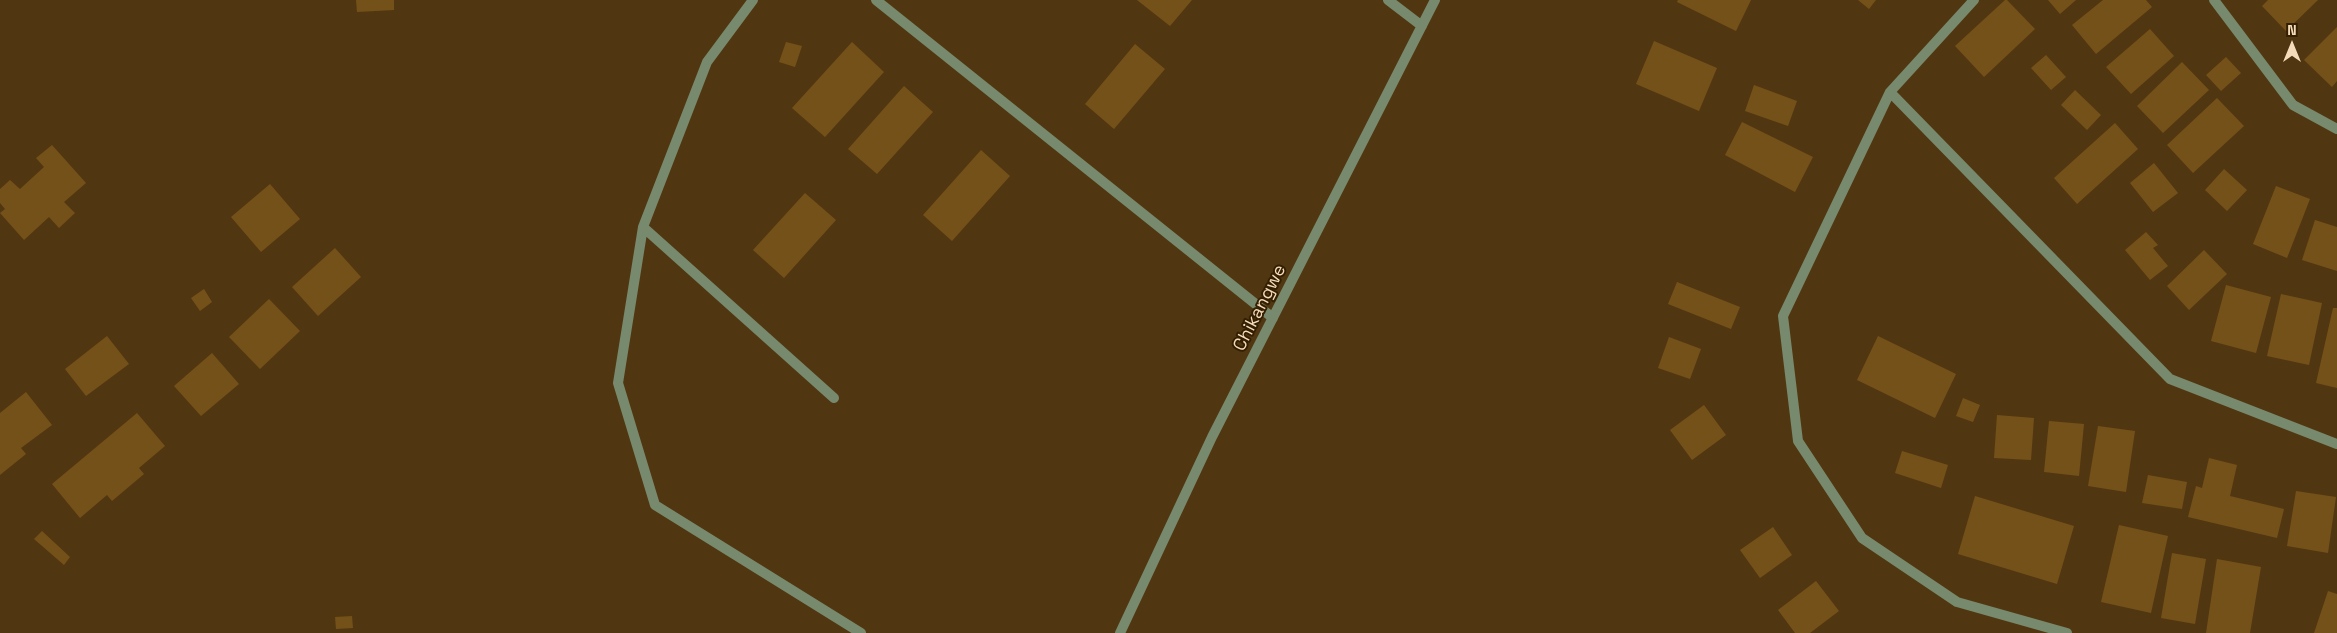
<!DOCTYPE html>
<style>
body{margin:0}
#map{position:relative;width:2337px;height:633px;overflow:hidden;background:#513711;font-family:"Space Grotesk",sans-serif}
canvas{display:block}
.north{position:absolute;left:2267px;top:20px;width:50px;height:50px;-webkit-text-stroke:4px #331f02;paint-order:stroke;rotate:0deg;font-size:14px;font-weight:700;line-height:20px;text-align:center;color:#f5dbba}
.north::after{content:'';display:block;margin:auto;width:18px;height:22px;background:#f5dbba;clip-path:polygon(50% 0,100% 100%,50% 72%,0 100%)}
</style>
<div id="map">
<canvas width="2337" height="633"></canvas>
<div class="north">N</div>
</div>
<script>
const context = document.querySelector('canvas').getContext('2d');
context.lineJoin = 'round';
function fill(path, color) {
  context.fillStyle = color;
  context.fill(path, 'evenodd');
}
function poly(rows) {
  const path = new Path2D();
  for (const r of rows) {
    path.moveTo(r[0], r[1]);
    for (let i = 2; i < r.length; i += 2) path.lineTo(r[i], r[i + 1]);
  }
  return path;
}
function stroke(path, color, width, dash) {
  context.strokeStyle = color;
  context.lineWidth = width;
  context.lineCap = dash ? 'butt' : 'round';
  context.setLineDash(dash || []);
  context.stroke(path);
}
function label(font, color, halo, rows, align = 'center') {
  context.font = font + ' "Space Grotesk",sans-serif';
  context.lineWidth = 4;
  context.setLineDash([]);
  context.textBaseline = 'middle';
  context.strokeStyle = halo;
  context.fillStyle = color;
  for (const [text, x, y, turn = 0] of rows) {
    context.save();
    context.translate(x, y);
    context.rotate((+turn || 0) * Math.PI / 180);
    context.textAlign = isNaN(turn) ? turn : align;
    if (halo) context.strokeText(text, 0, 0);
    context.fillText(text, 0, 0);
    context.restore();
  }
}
fill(poly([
 [356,0,394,0,394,10,357,12],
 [1137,0,1192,0,1170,26],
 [1678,0,1751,0,1736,31,1677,2],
 [1858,0,1876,0,1869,9],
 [2005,0,2007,0,2035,29,1984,77,1955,46],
 [2048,0,2076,0,2060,14],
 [2103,0,2146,0,2152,7,2096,54,2072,25],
 [2268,0,2318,0,2286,31,2262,6],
 [2337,27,2337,81,2332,87,2304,60],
 [2150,29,2174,56,2131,94,2106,67],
 [1654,41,1717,68,1699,111,1636,84],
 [786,42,802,46,795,67,779,62],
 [852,42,884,72,825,137,792,108],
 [1135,44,1165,69,1114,129,1085,104],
 [2046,55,2066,77,2051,90,2031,68],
 [2226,57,2241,73,2221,91,2206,75],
 [2182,62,2209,90,2163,133,2137,106],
 [1754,85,1797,101,1788,126,1745,111],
 [904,86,933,112,877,174,848,149],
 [2075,90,2101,115,2087,130,2061,105],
 [2217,98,2244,126,2193,173,2167,145],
 [1742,122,1813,157,1795,192,1725,155],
 [2115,123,2138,149,2077,204,2054,178],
 [52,145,86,183,64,202,75,213,59,228,49,217,24,240,0,213,5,209,0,203,0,189,10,180,20,189,44,167,36,158],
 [981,150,1010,176,952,241,923,215],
 [2154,163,2178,193,2153,212,2130,183],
 [2224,169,2247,190,2227,211,2205,190],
 [270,184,300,219,261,252,231,217],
 [2276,186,2310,199,2287,258,2253,244],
 [805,193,836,220,784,278,753,250],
 [2315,220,2337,227,2337,271,2302,260],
 [2146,232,2158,245,2153,248,2168,266,2150,280,2125,250],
 [335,248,361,277,318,316,292,287],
 [2204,250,2227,274,2189,310,2167,286],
 [1677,282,1740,307,1731,329,1668,304],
 [2226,285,2271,297,2256,353,2211,341],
 [204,289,212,302,200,311,191,298],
 [2281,294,2322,303,2309,365,2267,356],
 [269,299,300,331,260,369,229,337],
 [2333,308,2337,308,2337,388,2316,383],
 [107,336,129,364,86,396,65,369],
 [1878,336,1956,374,1935,418,1857,380],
 [1669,337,1701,349,1690,379,1658,368],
 [212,353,239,384,201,416,174,386],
 [26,392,52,425,21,448,26,454,0,475,0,413],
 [1963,398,1980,405,1973,422,1956,416],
 [1704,405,1726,435,1692,460,1670,430],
 [137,413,165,446,139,468,144,474,112,501,107,495,80,518,52,484],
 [1997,415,2034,418,2031,460,1994,458],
 [2049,421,2084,424,2079,476,2044,472],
 [2098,426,2135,431,2126,492,2088,486],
 [1902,451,1948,465,1941,488,1895,473],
 [2209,458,2237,465,2230,496,2284,509,2277,538,2188,517,2196,486,2202,488],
 [2148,475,2187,482,2182,509,2142,503],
 [2296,491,2336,497,2328,553,2287,546],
 [1975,496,2074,526,2057,584,1958,554],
 [2119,525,2168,536,2151,613,2101,602],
 [1773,527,1792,555,1760,578,1740,550],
 [42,531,70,557,64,565,34,539],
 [2172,553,2206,559,2195,624,2161,618],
 [2217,559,2261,567,2250,633,2206,633],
 [1816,581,1839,611,1810,633,1795,633,1778,610],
 [2328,591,2337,594,2337,633,2314,633],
 [352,616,353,628,336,629,335,617]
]), '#75511a');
stroke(poly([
 [753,0,707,62,643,227,618,383,655,505,861,633],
 [876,0,1273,318],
 [1388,0,1422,26],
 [1974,0,1890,92,1783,316,1798,441,1862,538,1957,602,2067,633],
 [2214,0,2293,105,2337,129],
 [1890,92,2170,379,2337,444],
 [643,227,834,398],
 [1120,633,1212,437,1435,0]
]), '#788a6d', 10);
label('18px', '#f5dbba', '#331f02', [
 ["Chikangwe",1260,308,-63]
]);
</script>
